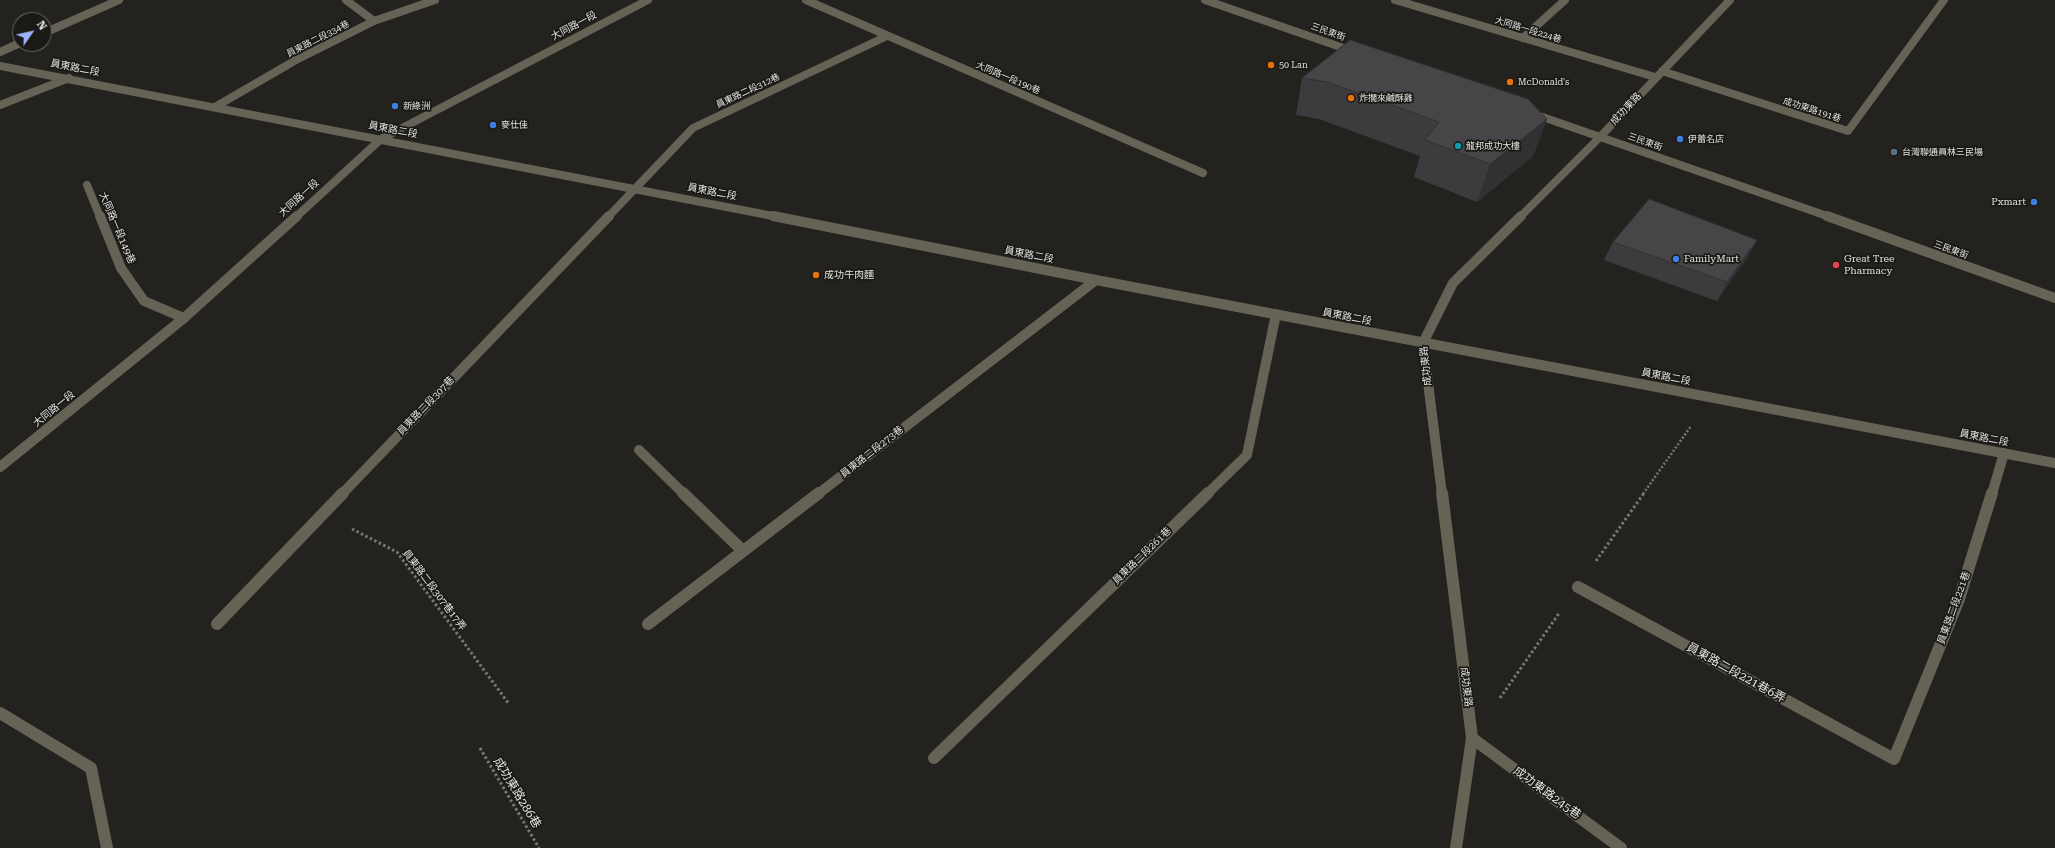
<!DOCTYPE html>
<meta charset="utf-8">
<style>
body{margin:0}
#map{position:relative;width:2055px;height:848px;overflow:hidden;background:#24221f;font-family:"Roboto Serif",serif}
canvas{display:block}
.north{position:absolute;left:12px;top:12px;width:40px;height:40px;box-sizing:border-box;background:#1a1915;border:1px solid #6a6965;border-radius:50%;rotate:56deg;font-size:11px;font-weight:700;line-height:16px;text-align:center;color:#e1e1de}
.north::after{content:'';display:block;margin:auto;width:14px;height:18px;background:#9bb4fd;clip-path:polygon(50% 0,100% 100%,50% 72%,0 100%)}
</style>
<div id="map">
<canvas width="2055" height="848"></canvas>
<div class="north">N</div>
</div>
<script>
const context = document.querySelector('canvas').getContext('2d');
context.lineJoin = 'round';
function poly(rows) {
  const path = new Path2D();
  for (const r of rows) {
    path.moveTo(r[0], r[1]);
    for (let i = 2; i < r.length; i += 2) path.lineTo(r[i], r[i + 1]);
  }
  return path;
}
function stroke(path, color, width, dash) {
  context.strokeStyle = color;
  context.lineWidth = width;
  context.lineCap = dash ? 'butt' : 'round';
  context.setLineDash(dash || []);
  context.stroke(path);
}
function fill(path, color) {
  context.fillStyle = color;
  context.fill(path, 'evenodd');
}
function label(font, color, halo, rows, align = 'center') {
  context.font = font + ' "Roboto Serif","Noto Sans TC",serif';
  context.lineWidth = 3.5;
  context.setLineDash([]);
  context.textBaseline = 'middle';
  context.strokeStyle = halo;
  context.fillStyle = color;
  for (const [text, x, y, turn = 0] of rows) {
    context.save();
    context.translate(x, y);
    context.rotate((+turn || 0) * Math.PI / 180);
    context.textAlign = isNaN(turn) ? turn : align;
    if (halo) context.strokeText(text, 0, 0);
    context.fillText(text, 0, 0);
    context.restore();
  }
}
stroke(poly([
 [1643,494,1691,426]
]), '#787774', 2.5, [2, 2]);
stroke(poly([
 [352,529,397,552,509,704],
 [1596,561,1644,493],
 [1500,698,1560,612],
 [480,748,539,848]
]), '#787774', 3, [2.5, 2.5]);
stroke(poly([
 [346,0,374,21],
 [806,0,1203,173],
 [1205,0,1352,51],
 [1395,0,1655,77],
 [44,33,119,0],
 [1523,38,1565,0],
 [0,52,20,43],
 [0,66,778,217],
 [1662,71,1848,131,1944,0],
 [0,105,69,78],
 [215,107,296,60,374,21,435,0],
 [1534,114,1830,217],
 [87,185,100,217],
 [296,217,381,139,648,0],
 [608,217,693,128,887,36],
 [1520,217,1600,137,1730,0]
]), '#646355', 8);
stroke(poly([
 [100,216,121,268,144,301,184,318],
 [773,216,1096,280,2055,463],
 [1827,216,2055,298],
 [639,450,684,494],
 [0,467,184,318,297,216],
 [342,494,609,216],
 [818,494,1096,280],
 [1207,494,1247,455,1276,314],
 [1442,494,1423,343,1453,283,1521,216],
 [1992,494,2004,453]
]), '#646355', 10);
stroke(poly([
 [683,493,743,551],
 [1442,493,1472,738,1456,848],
 [1578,587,1894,759,1959,599,1992,493],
 [217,624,343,493],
 [648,624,819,493],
 [0,713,91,768,107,848],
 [1472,738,1621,848],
 [934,758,1208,493]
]), '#646355', 12);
fill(poly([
 [1302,78,1547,119,1533,156,1477,202,1414,177,1420,156,1319,119,1296,115],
 [1757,240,1747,258,1717,301,1604,260,1613,242]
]), '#3e3b3f');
fill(poly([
 [1547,119,1533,156,1477,202,1490,164],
 [1757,240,1747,258,1717,301,1727,282]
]), '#323033');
const building = poly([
 [1350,40,1528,99,1547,119,1490,164,1425,140,1439,122,1327,82,1302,78,1350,40],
 [1649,199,1757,240,1727,282,1613,242,1649,199]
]);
fill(building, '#484549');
stroke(building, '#323033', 1);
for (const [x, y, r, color] of [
 [1271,65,4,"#e8710a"],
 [1510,82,4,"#e8710a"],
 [1351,98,4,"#e8710a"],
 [395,106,4,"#3f7fe0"],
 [493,125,4,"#3f7fe0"],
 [1680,139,4,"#3f7fe0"],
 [1458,146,4,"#0f9aa8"],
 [1894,152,4,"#5c6f8a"],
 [2034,202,4,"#3f7fe0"],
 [1676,259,4,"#3f7fe0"],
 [1836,265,4,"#e0444e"],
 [816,275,4,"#e8710a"]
]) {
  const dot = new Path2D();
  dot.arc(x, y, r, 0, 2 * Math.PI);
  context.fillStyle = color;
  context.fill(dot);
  stroke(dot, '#1a1915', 1.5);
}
label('9px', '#e1e1de', '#1a1915', [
 ["大同路一段224巷",1528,30,17],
 ["三民東街",1328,32,19],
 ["員東路二段334巷",318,39,-27],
 ["大同路一段190巷",1008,78,23],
 ["員東路二段312巷",748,91,-25],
 ["成功東路191巷",1812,110,18],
 ["三民東街",1645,142,19],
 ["三民東街",1951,250,20]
]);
label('9px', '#e1e1de', '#1a1915', [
 ["50 Lan",1279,65],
 ["McDonald's",1518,82],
 ["炸擱來鹹酥雞",1359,98],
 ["新綠洲",403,106],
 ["麥仕佳",501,125],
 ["伊蕾名店",1688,139],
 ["龍邦成功大樓",1466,146],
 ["台灣聯通員林三民場",1902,152]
], 'left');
label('10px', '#e1e1de', '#1a1915', [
 ["大同路一段",574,26,-28],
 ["員東路二段",75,68,11],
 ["成功東路",1626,109,-47],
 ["員東路二段",393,130,11],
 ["員東路二段",712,192,11],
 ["大同路一段",299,198,-42],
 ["大同路一段149巷",117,228,67],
 ["員東路二段",1029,255,11],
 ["員東路二段",1347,317,11],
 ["成功東路",1426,366,-96],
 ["員東路二段",1666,377,11],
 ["員東路二段307巷",426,406,-46],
 ["大同路一段",54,409,-39],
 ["員東路二段",1984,438,11],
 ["員東路二段273巷",872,452,-38],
 ["員東路二段261巷",1142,556,-44],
 ["員東路二段307巷17弄",434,590,53],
 ["員東路二段221巷",1954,608,-70],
 ["成功東路",1466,687,83]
]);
label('10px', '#e1e1de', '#1a1915', [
 ["Pxmart",2026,202,"right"],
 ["FamilyMart",1684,259],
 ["Great Tree",1844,259],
 ["Pharmacy",1844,271],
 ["成功牛肉麵",824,275]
], 'left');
label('12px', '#e1e1de', '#1a1915', [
 ["員東路二段221巷6弄",1736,673,29],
 ["成功東路286巷",517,793,59],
 ["成功東路245巷",1547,793,36]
]);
</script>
